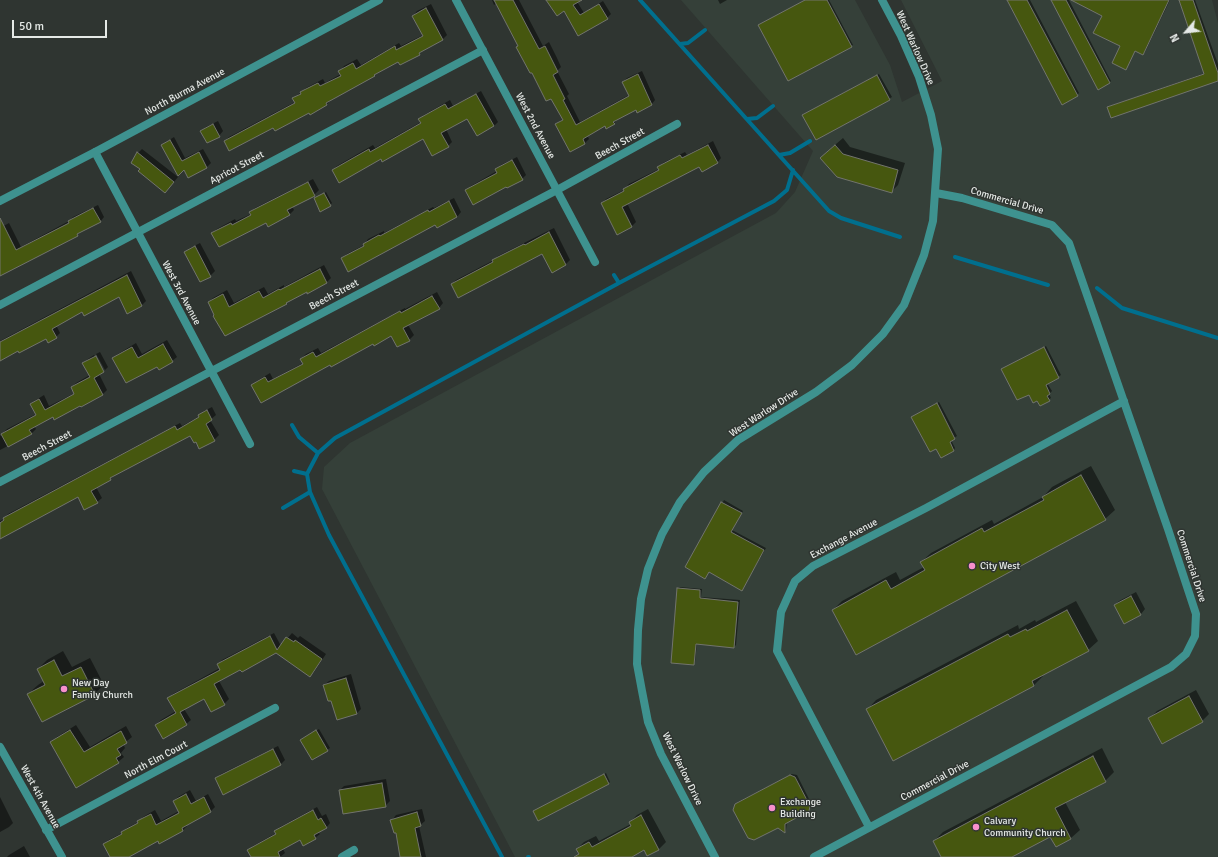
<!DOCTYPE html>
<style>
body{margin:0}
#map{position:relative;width:1218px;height:857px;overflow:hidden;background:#2f3531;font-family:Signika,sans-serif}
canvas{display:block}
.north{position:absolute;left:1166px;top:12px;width:40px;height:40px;-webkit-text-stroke:3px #2f3531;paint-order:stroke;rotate:242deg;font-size:11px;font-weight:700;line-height:16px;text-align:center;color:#e5e9e6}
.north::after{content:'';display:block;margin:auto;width:14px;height:18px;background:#e5e9e6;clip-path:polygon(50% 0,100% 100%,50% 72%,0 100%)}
.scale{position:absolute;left:12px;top:20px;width:95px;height:18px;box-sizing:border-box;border:2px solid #e5e9e6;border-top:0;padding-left:5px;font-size:12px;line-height:14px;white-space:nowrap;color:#e5e9e6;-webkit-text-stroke:3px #2f3531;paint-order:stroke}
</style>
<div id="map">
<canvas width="1218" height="857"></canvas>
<div class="north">N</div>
<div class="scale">50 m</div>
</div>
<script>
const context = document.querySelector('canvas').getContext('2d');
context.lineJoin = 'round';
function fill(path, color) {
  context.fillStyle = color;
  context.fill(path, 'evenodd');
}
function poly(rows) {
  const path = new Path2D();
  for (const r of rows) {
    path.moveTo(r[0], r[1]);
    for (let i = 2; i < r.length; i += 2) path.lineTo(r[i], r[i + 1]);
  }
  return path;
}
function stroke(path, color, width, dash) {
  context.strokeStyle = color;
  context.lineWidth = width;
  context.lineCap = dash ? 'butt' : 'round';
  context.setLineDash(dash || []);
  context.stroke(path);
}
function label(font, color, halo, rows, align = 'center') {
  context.font = font + ' Signika,sans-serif';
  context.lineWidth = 3;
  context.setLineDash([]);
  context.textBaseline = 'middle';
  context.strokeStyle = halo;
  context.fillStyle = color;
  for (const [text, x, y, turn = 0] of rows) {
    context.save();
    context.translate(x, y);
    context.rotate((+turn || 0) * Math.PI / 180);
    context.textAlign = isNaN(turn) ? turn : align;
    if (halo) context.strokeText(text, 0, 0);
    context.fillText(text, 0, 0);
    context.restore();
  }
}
fill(poly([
 [681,0,855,0,890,65,902,102,942,81,901,0,1212,0,1218,23,1218,857,515,857,322,489,324,467,350,443,776,213,795,192,813,151]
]), '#354039');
fill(poly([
 [492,0,519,0,543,46,549,42,557,58,561,67,557,71,569,94,567,96,580,122,629,95,623,82,627,78,642,71,655,100,651,105,636,109,618,119,614,123,605,125,587,135,589,139,585,143,571,150,556,124,563,119,552,98,532,71,517,47,519,45,497,3,494,5],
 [551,0,576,0,584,13,603,1,611,14,607,18,579,35,564,10],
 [718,0,727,0,720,4],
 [805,0,829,0,853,45,851,46],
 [1010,0,1030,0,1079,93,1077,95],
 [1052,0,1069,0,1111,81,1109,83],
 [1081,0,1170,0,1145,52,1143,54,1121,46,1104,15],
 [1181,0,1195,0,1218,64,1218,79,1108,107,1110,106,1205,73],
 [431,4,447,35,443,39,424,49,419,54,399,61,378,71,374,75,331,100,327,104,310,113,309,112,274,127,225,141,229,137,295,102,293,99,306,88,323,79,325,83,341,74,340,71,344,66,357,59,361,65,399,43,401,46,423,35,413,16,417,11],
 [879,74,892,97,816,138,806,113],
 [481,91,498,122,494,126,467,117,446,129,452,142,448,146,423,137,381,158,333,170,337,166,373,145,375,148,421,122,420,119,424,115,450,100,453,106],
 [218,121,223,131,219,136,202,131,206,127],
 [174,137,185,158,203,149,211,163,207,167,188,177,184,169,163,145,166,142],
 [843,138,850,147,905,163,898,185,891,192,828,151],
 [713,141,721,158,717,163,699,165,627,203,636,222,632,226,617,234,602,204,606,199,624,190,629,184,659,169,659,168,663,163,685,152,687,155],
 [142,149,178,177,169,188,141,169,138,153],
 [517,157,526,175,522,179,506,185,467,190,471,186,497,171,497,169,501,165],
 [313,179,319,190,314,195,292,206,294,210,289,215,266,221,212,233,217,229,235,219,236,221,251,214,251,212,255,208],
 [326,192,332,203,330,205,315,198],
 [454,198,461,212,457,217,436,223,342,258,347,254,364,245,368,239,384,231,384,233,433,207,434,208],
 [98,205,104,217,100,222,81,231,77,235,0,275,0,228,9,223,21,247,69,221,73,217],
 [554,228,570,260,566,264,552,271,542,252,452,284,456,280,494,260,498,256],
 [200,243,215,271,210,276,185,252,190,248],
 [324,265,331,278,327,282,307,291,290,300,286,303,226,334,209,302,213,298,227,290,234,303,264,287,268,294,284,285,284,287],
 [131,271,146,301,142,305,119,295,82,311,56,325,60,333,56,337,46,337,18,350,0,360,0,341],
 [437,292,443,303,439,308,408,325,414,335,409,340,392,335,373,343,330,364,261,401,253,385,257,381,270,373,273,379,303,363,301,359,306,354,318,348,321,353,405,308,405,309],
 [167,340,177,357,172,361,157,365,113,358,118,354,136,343,142,354],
 [1046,346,1061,375,1047,383,1052,391,1049,394,1051,398,1040,404,1038,400,1003,369],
 [100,352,108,367,105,370,96,354],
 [94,355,104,371,99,374,107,390,103,394,82,406,81,404,53,416,34,426,36,429,31,434,0,450,0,436,7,429,36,414,31,404,36,400,44,395,49,406,75,393,72,387,76,383,90,375,83,363,88,359],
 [939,402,957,436,951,440,955,448,954,450,937,447,912,417],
 [212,407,216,415,210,420,219,435,214,440,191,435,115,475,110,479,96,487,102,498,97,502,78,496,0,538,0,521,4,519,8,514,180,423,182,426,200,416,204,411],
 [1091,466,1115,510,1105,519,833,610,842,601,896,572,900,580,924,567,921,562,931,553,992,520,994,524,1043,497,1052,487],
 [724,500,743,511,732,530,766,548,742,589,709,571,705,578,686,567],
 [680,587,702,589,701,597,740,600,736,645,734,647,697,643,695,662,693,664,678,589],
 [1136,592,1145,609,1141,614,1124,623,1115,605,1119,601],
 [1076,601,1098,641,1088,650,1043,674,1043,676,1034,685,893,759,867,710,876,700,1018,625,1019,629,1035,620,1036,622],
 [274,633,281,646,292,633,298,638,300,636,326,654,314,672,310,676,276,652,241,668,219,681,229,699,224,704,212,711,204,698,184,709,191,720,186,724,156,725,161,720,176,711,169,698,173,694,220,668,218,665,222,660],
 [63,651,72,667,90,658,104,685,94,694,28,694,38,685,44,681,38,669,47,660],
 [351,674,361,709,356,714,332,699,324,685,329,681],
 [1196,690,1209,714,1202,721,1162,742,1150,718,1157,711],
 [76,725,90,747,126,726,132,737,123,744,125,748,121,753,124,757,118,762,51,742,57,737],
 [319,729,330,748,312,759,303,738],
 [278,746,285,760,281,764,224,793,216,778,221,774],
 [1102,748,1114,772,1105,781,1065,802,1080,830,1071,838,1056,846,1050,835,1009,857,942,857,934,841,943,832],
 [606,773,610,782,608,784,534,811],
 [792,774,797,775,811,803,810,808,808,810,787,822,786,830,785,832,778,827,736,804,738,802],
 [386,779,390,801,385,806,340,790,344,786],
 [190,790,196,801,208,794,215,807,211,811,187,824,187,826,183,830,159,842,158,840,129,856,130,857,111,857,104,844,109,840,122,833,127,828,138,822,143,817,155,810,161,821,179,811,174,801,178,797],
 [0,797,13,823,9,827,0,832],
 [317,807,322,816,326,814,330,823,326,828,318,832,320,834,315,838,300,839,283,849,285,853,280,857,252,857,249,850,253,846,276,833,275,831,280,827],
 [422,809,425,821,419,826,426,857,401,857,396,832,392,820,396,815],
 [648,809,666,842,659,849,648,855,644,849,630,857,581,857,577,849,584,842,596,836,599,841,631,824,630,822,637,815],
 [24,846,30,857,7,857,9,855]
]), '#0007');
stroke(poly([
 [640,0,829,211,841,218,900,237],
 [680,44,688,43,705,30],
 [747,119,757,118,773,106],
 [779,155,790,153,810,141],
 [955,257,1048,285],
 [614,275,619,283],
 [1097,288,1122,308,1218,338],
 [292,425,299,437,318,453],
 [294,471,307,474],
 [283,508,310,492],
 [502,857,329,535,310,492,307,474,318,453,335,438,619,283,774,201,787,190,793,170],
 [528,857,529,857]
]), '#006f8e', 4);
const building = poly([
 [494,0,513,0,539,49,545,46,558,72,553,75,565,99,563,100,576,125,629,96,622,82,638,74,652,105,637,113,636,110,613,122,615,124,606,129,605,126,583,139,585,144,570,152,555,124,563,120,551,99,546,101,532,73,530,73,516,47,518,46,494,0],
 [546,0,582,0,573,5,580,15,599,4,608,19,578,36,564,11,557,16,546,0],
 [805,0,827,0,852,47,788,81,758,25,805,0],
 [1007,0,1027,0,1078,96,1062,105,1007,0],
 [1051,0,1066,0,1110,83,1098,90,1051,0],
 [1071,0,1169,0,1143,55,1135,51,1126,70,1112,63,1120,46,1093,33,1102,16,1071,0],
 [1179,0,1193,0,1218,73,1218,81,1111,118,1107,107,1204,74,1179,0],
 [426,8,443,40,419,53,420,55,400,65,398,62,374,75,375,76,337,97,326,103,327,105,310,115,309,113,275,131,273,128,229,151,224,141,295,103,292,98,301,94,300,92,318,83,320,86,341,76,338,71,353,63,356,69,395,46,396,50,423,36,412,16,426,8],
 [877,75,890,100,816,140,802,115,877,75],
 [476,94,494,126,477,136,467,119,441,133,449,147,432,156,423,139,382,162,381,159,339,183,332,170,369,149,370,152,421,123,418,119,445,104,448,109,476,94],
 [213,124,220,137,207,143,200,131,213,124],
 [170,140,182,161,199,152,207,168,188,178,184,170,178,176,161,145,170,140],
 [708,145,718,163,702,172,699,167,622,207,632,227,617,235,601,203,624,191,623,189,659,170,657,167,680,155,682,158,708,145],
 [835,145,843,154,898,170,892,193,837,177,820,158,835,145],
 [137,152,174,182,165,193,138,171,140,169,131,163,137,152],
 [512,160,523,180,507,188,506,187,473,205,465,190,497,173,495,169,512,160],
 [308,182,315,196,287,210,290,215,268,227,266,223,219,247,211,233,231,223,232,225,251,215,249,212,308,182],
 [324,193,331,206,320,212,314,198,324,193],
 [449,201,457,217,437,228,435,225,348,272,341,258,364,246,363,244,379,235,380,236,428,210,429,212,449,201],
 [93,208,101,222,77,234,78,236,0,276,0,218,16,250,69,223,68,221,93,208],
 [549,232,566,265,552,273,542,254,458,298,451,284,493,262,492,260,524,244,525,245,549,232],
 [195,246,211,277,200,282,184,252,195,246],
 [320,269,327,283,307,294,307,292,286,303,287,304,225,336,213,316,214,315,208,302,223,294,229,307,259,291,263,298,279,289,280,290,320,269],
 [127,275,142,306,127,314,119,297,84,316,82,312,52,329,57,338,48,343,46,339,19,353,18,351,0,361,0,342,127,275],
 [432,296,440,309,403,328,410,341,397,347,391,336,374,346,373,344,331,367,330,365,261,403,251,385,265,377,268,382,303,364,300,359,313,352,316,357,400,311,401,313,432,296],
 [163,344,173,362,159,370,157,367,126,383,112,358,132,347,138,358,163,344],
 [1044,347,1059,378,1046,385,1050,394,1047,396,1050,401,1040,406,1037,401,1033,403,1029,395,1017,400,1001,369,1044,347],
 [96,356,104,372,94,378,103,395,81,407,80,406,54,420,53,417,29,430,32,434,8,447,1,434,36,415,30,404,39,399,45,410,74,394,71,387,90,377,82,363,96,356],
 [937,403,955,439,950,442,954,451,941,458,936,449,930,452,911,417,937,403],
 [207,410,212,420,206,424,215,441,199,449,196,442,194,443,190,436,110,478,111,480,91,491,98,503,84,510,78,497,0,539,0,523,4,520,3,518,175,426,177,430,199,417,198,415,207,410],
 [1081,475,1106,520,856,655,832,610,886,580,891,589,925,570,920,562,982,528,984,532,1044,500,1042,497,1081,475],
 [721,502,742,513,731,532,764,550,742,591,709,572,705,579,685,567,721,502],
 [677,588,700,590,700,598,738,602,734,648,696,644,694,665,671,663,677,588],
 [1131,596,1141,615,1124,624,1114,605,1131,596],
 [1067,610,1089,651,1032,681,1034,686,893,761,866,709,1008,634,1010,637,1026,629,1027,631,1067,610],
 [270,636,277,650,286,637,294,642,295,640,322,659,310,677,276,653,242,672,240,670,214,684,225,705,211,712,204,699,180,712,187,725,163,739,155,725,176,713,167,698,220,670,217,664,270,636],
 [54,660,62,676,81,667,95,695,42,722,27,694,45,685,37,669,54,660],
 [346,678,357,714,337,720,331,701,328,701,323,685,346,678],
 [1189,696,1203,722,1162,744,1148,718,1189,696],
 [70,730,84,752,121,731,127,743,117,749,121,755,116,758,119,763,76,788,50,742,70,730],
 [316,730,328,751,312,760,300,740,316,730],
 [273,749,281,765,223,795,215,778,273,749],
 [1093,756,1106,782,1055,808,1071,839,1056,847,1050,837,1012,857,941,857,933,841,1093,756],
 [604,774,609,784,538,821,533,811,604,774],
 [790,775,795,777,810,806,809,811,785,824,785,833,778,828,754,840,748,838,733,810,735,804,790,775],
 [382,783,386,807,343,814,339,790,382,783],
 [186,794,191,804,204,797,211,812,182,828,183,831,159,844,158,841,129,857,110,857,103,844,122,834,121,832,138,823,137,821,151,814,156,825,179,813,173,801,186,794],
 [313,810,318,820,321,818,327,828,314,835,316,839,303,846,300,840,278,852,280,857,251,857,247,850,276,834,274,831,313,810],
 [417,812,421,826,415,828,421,857,400,857,396,833,394,833,390,820,417,812],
 [641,815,659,850,647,856,644,850,632,857,574,857,579,854,576,849,589,842,592,847,631,826,629,822,641,815]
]);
fill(building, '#46570f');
stroke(building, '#72746d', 1);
stroke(poly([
 [456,0,595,262],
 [95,152,250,444],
 [0,305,483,50],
 [0,482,557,190,677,124],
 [0,747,62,857],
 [869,827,777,651,781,612,795,581,813,566,926,508,1124,401],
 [46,830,275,708],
 [342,857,354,850],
 [814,857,1171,667,1186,654,1195,636,1196,614,1168,529,1069,243,1052,225,962,198,936,193]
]), '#3e928f', 8);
stroke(poly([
 [0,201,95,152,379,0],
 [715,857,661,754,648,722,642,691,637,664,638,630,641,599,648,569,662,534,680,502,704,472,738,440,816,392,852,365,883,334,904,305,924,255,933,221,938,149,931,115,919,77,901,36,882,0]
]), '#3e928f', 8);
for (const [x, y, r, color] of [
 [972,566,4,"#f890cb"],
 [64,689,4,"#f890cb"],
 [772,808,4,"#f890cb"],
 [976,827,4,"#f890cb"]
]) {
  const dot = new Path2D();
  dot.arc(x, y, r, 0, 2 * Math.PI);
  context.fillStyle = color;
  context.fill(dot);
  stroke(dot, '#2f3531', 1.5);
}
label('10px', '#e5e9e6', '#2f3531', [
 ["West Warlow Drive",915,48,66],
 ["North Burma Avenue",185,92,-28],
 ["West 2nd Avenue",535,126,62],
 ["Beech Street",620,144,-29],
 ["Apricot Street",237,168,-28],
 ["Commercial Drive",1007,201,16],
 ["West 3rd Avenue",181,293,62],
 ["Beech Street",334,295,-28],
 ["West Warlow Drive",764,413,-33],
 ["Beech Street",47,446,-28],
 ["Exchange Avenue",844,539,-28],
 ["Commercial Drive",1191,566,72],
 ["North Elm Court",156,760,-28],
 ["West Warlow Drive",682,769,64],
 ["Commercial Drive",935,781,-28],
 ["West 4th Avenue",40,797,61]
]);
label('10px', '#e5e9e6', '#2f3531', [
 ["City West",980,566],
 ["New Day",72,683],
 ["Family Church",72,695],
 ["Exchange",780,802],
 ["Building",780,814],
 ["Calvary",984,821],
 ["Community Church",984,833]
], 'left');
</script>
